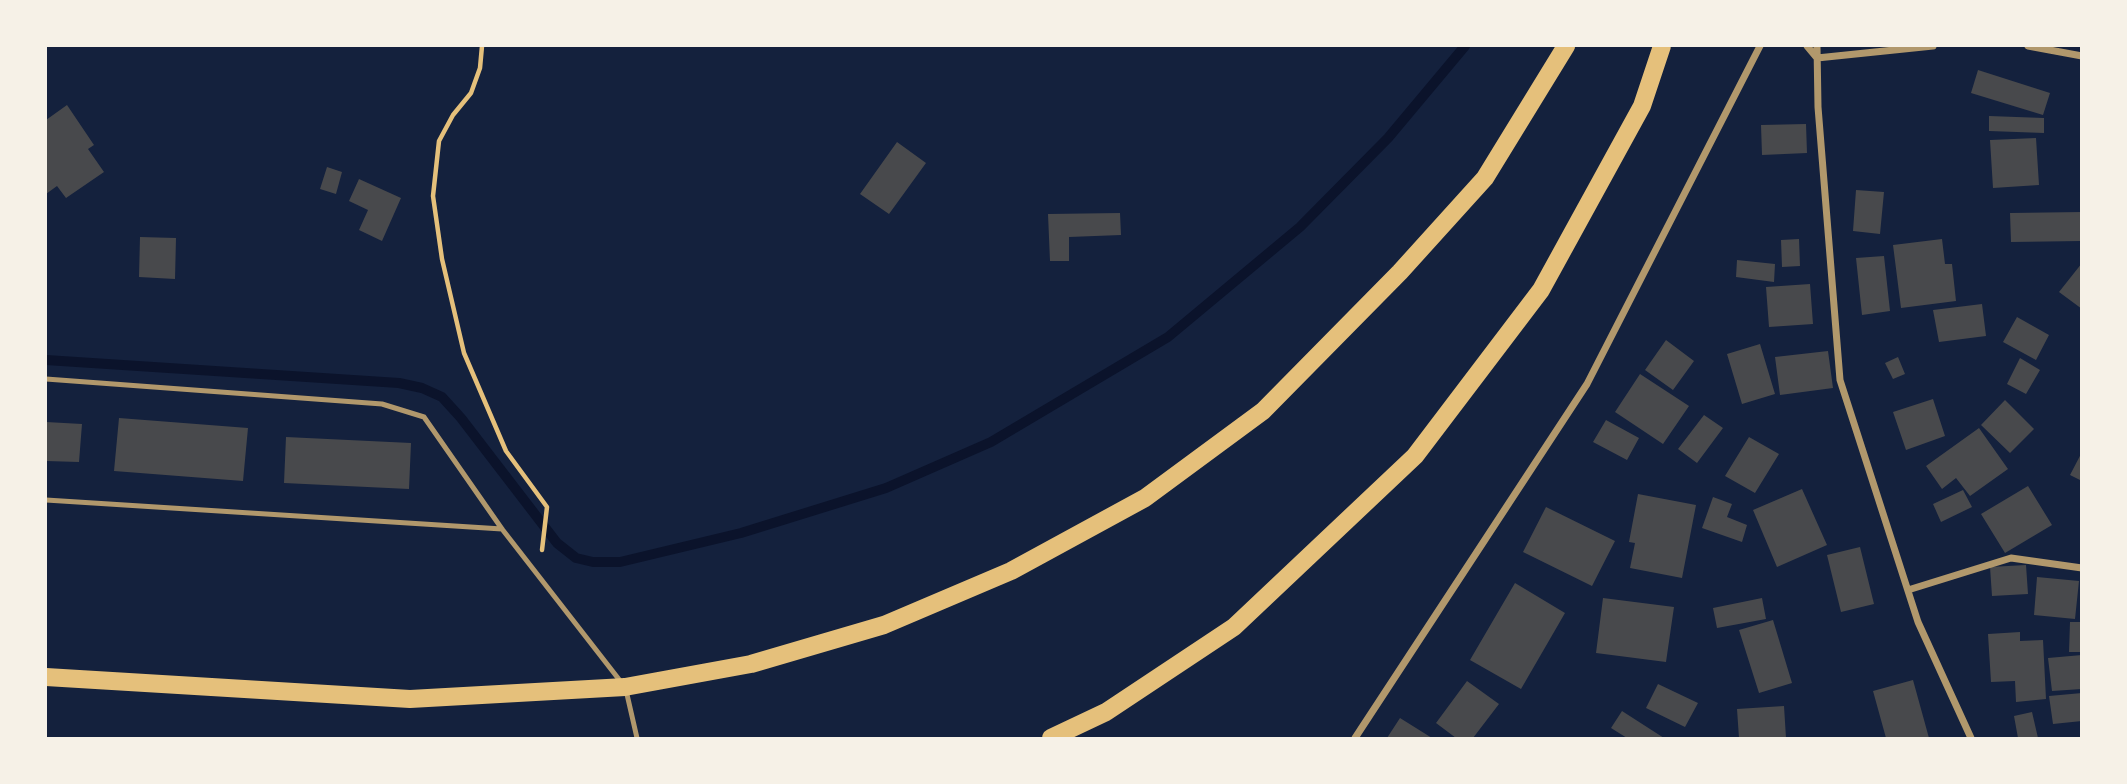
<!DOCTYPE html>
<style>
body{margin:0}
#map{position:relative;width:2127px;height:784px;overflow:hidden;background:#14213d;font-family:Overpass,sans-serif}
canvas{display:block}
.frame{position:absolute;inset:0;border:47px solid #f6f1e7;pointer-events:none}
</style>
<div id="map">
<canvas width="2127" height="784"></canvas>
<div class="frame"></div>
</div>
<script>
const context = document.querySelector('canvas').getContext('2d');
context.lineJoin = 'round';
function poly(rows) {
  const path = new Path2D();
  for (const r of rows) {
    path.moveTo(r[0], r[1]);
    for (let i = 2; i < r.length; i += 2) path.lineTo(r[i], r[i + 1]);
  }
  return path;
}
function stroke(path, color, width, dash) {
  context.strokeStyle = color;
  context.lineWidth = width;
  context.lineCap = dash ? 'butt' : 'round';
  context.setLineDash(dash || []);
  context.stroke(path);
}
function fill(path, color) {
  context.fillStyle = color;
  context.fill(path, 'evenodd');
}
stroke(poly([
 [46,360,399,383,422,388,442,397,461,418,557,543,576,558,593,562,620,562,741,533,886,488,991,442,1168,337,1300,227,1388,138,1465,46]
]), '#0b132b', 10);
fill(poly([
 [1978,70,2050,93,2043,115,1971,93],
 [67,105,94,145,88,149,104,172,66,198,57,186,46,194,46,120],
 [1989,116,2044,118,2044,133,1989,131],
 [1806,124,1807,153,1762,155,1761,125],
 [2036,138,2039,185,1993,188,1990,140],
 [897,142,926,163,889,214,860,194],
 [327,167,342,172,336,194,320,189],
 [359,179,401,198,382,241,359,230,368,210,349,201],
 [1856,190,1884,192,1880,234,1853,231],
 [2082,212,2082,241,2011,242,2010,213],
 [1120,213,1121,235,1069,237,1069,261,1050,261,1048,214],
 [140,237,176,238,175,279,139,277],
 [1799,239,1800,266,1782,267,1781,240],
 [1942,239,1945,264,1952,264,1956,301,1901,308,1893,245],
 [1884,256,1890,311,1862,315,1856,258],
 [1737,260,1775,264,1774,282,1736,277],
 [2082,263,2082,309,2059,292],
 [1810,284,1813,324,1769,327,1766,287],
 [1982,304,1986,336,1939,342,1933,310],
 [2017,317,2049,335,2036,360,2003,342],
 [1666,340,1694,361,1673,390,1645,370],
 [1760,344,1775,394,1742,404,1727,354],
 [1828,351,1833,388,1780,395,1775,357],
 [1898,357,1905,374,1893,379,1885,363],
 [2020,358,2040,370,2026,394,2007,384],
 [1640,374,1689,406,1663,444,1615,412],
 [1933,399,1945,436,1906,450,1893,412],
 [2005,400,2034,429,2010,453,1981,425],
 [1704,415,1723,428,1697,463,1678,449],
 [119,418,248,428,243,481,114,471],
 [1606,420,1639,438,1627,460,1593,442],
 [46,422,82,424,79,462,46,461],
 [1979,428,2008,469,1970,496,1956,478,1942,489,1926,466],
 [286,437,411,443,409,489,284,483],
 [1749,437,1779,454,1755,493,1725,476],
 [2082,452,2082,481,2070,475],
 [2028,486,2052,525,2005,553,1981,514],
 [1802,489,1827,545,1777,567,1753,510],
 [1963,490,1972,507,1941,522,1933,504],
 [1638,494,1696,505,1682,578,1630,568,1635,543,1629,542],
 [1713,497,1732,504,1727,517,1747,525,1742,542,1702,528],
 [1546,507,1615,541,1592,586,1523,552],
 [1860,547,1874,604,1841,612,1827,555],
 [2026,565,2028,594,1992,596,1990,567],
 [2037,577,2079,581,2075,619,2034,615],
 [1515,583,1565,613,1521,689,1470,660],
 [1603,598,1674,607,1666,662,1596,653],
 [1762,598,1766,619,1717,628,1713,608],
 [1773,620,1792,683,1759,693,1739,630],
 [2070,622,2082,622,2082,652,2069,652],
 [2020,632,2020,641,2043,640,2046,699,2016,702,2015,681,1991,682,1988,634],
 [2082,655,2082,689,2052,691,2048,658],
 [1913,680,1929,738,1886,738,1873,691],
 [1467,681,1499,704,1473,738,1456,738,1436,723],
 [1658,684,1698,703,1685,727,1646,708],
 [2082,693,2082,721,2053,724,2049,696],
 [1784,706,1786,738,1739,738,1737,709],
 [1622,711,1664,738,1627,738,1611,728],
 [2032,712,2038,738,2018,738,2014,716],
 [1400,718,1432,738,1387,738]
]), '#48494c');
stroke(poly([
 [482,46,480,68,471,93,453,115,439,141,433,196,442,259,464,353,506,451,547,507,542,550]
]), '#e5c07b', 4.5);
stroke(poly([
 [46,379,382,404,424,417,502,529,621,682],
 [46,500,502,529],
 [626,690,637,738]
]), '#b1986c', 5);
stroke(poly([
 [1807,46,1817,58,1933,46],
 [1817,46,1818,107,1840,380,1918,622,1971,738],
 [2028,46,2082,56],
 [1908,590,2011,558,2082,568],
 [1355,738,1587,384,1760,46]
]), '#b1986c', 7);
stroke(poly([
 [46,677,410,699,625,687,751,664,884,625,1011,571,1145,498,1263,411,1400,272,1485,178,1566,46],
 [1051,738,1106,712,1234,627,1415,456,1541,290,1642,106,1662,46]
]), '#e5c07b', 18);
</script>
